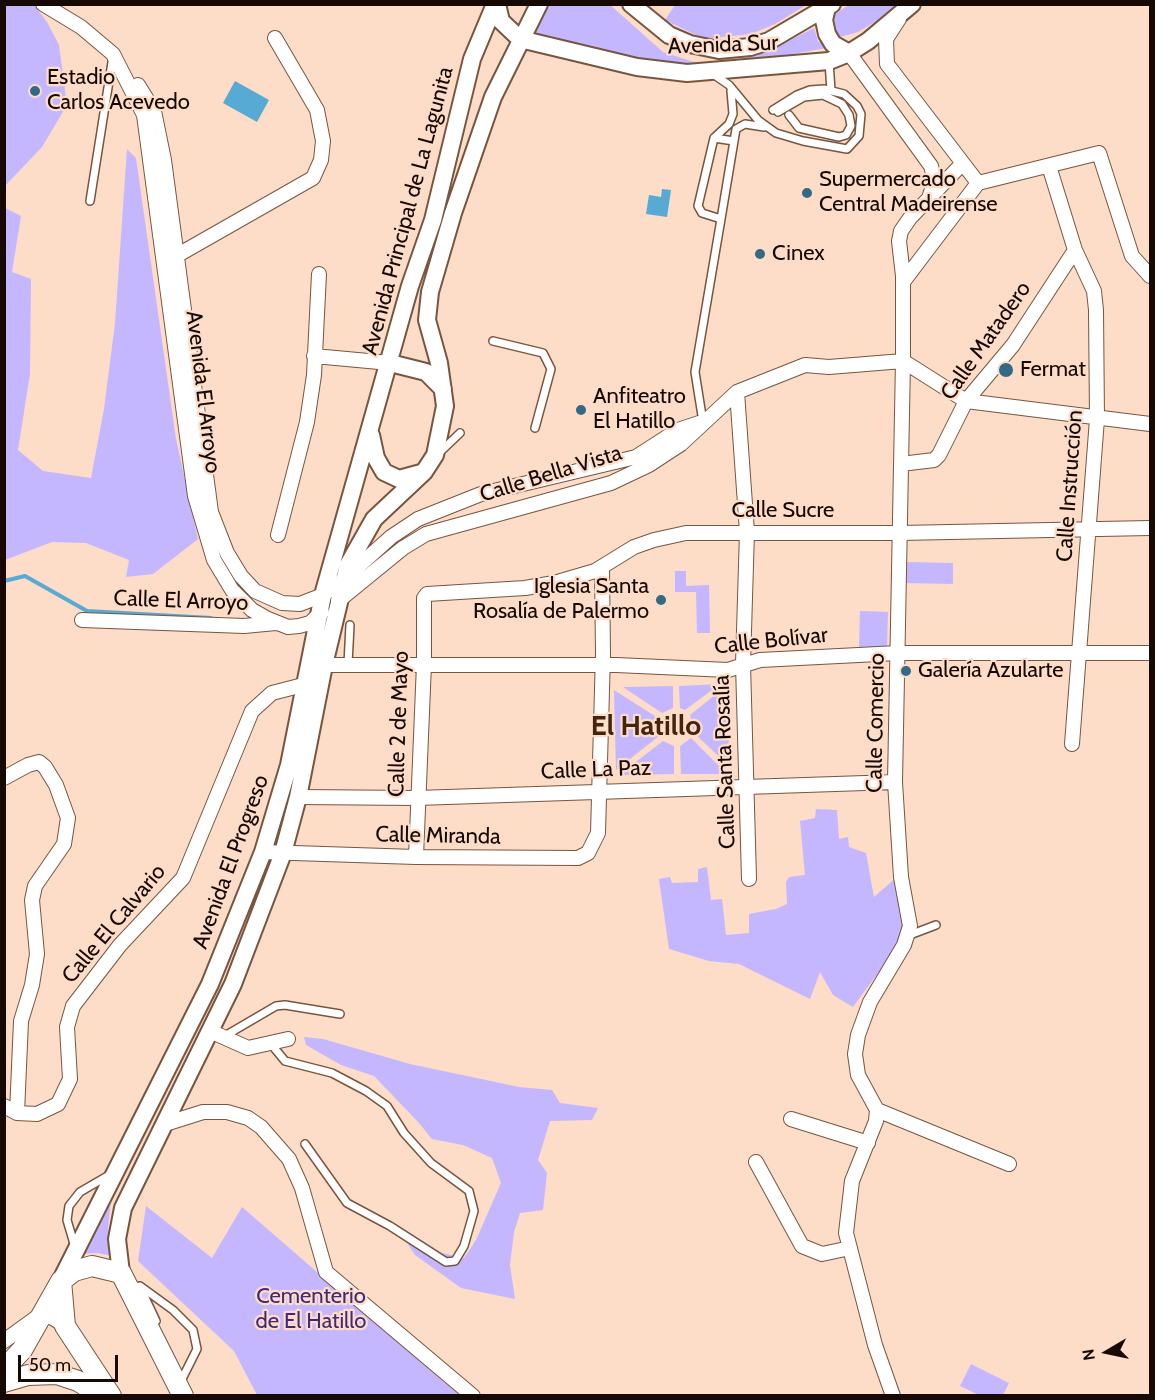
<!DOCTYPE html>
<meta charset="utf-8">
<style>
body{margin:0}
#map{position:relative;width:1155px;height:1400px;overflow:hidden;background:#fddcc8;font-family:Cabin,sans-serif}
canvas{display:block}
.frame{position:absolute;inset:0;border:6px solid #160903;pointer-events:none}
.north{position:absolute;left:1077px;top:1322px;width:60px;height:60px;-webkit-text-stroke:4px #fddcc8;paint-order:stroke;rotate:261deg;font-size:16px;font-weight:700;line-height:24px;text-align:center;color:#160903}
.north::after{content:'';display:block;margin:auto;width:21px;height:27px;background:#160903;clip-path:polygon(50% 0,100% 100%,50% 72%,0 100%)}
.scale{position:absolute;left:18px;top:1355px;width:100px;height:27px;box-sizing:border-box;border:3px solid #160903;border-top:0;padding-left:8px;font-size:18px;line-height:21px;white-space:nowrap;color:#160903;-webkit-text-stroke:4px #fddcc8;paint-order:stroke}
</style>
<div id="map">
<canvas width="1155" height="1400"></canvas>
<div class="frame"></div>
<div class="north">N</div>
<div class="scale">50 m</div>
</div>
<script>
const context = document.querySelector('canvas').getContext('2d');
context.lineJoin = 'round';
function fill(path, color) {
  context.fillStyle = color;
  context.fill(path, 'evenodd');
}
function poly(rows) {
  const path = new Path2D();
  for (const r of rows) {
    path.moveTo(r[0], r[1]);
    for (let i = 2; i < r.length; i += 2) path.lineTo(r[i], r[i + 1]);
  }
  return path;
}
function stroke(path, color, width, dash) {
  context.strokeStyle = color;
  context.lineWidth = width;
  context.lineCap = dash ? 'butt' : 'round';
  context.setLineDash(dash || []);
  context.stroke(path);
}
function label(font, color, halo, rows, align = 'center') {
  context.font = font + ' Cabin,sans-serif';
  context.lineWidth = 4.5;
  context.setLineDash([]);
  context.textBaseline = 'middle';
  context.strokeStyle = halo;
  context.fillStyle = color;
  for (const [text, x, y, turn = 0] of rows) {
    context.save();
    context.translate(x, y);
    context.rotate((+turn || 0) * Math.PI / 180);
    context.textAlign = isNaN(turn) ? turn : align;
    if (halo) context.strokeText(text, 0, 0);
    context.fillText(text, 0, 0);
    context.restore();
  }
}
fill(poly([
 [5,4,34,5,47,22,59,45,67,105,42,147,5,186],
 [609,4,663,52,694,62,725,63,788,41,814,28,818,41,826,48,729,66,658,67,528,35,542,5],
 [675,5,806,5,775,24,751,34,704,39,665,20],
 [849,5,895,5,878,20,858,32,840,37,832,31,831,16],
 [127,149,136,158,176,439,198,539,153,574,126,577,129,560,86,543,52,542,5,560,5,208,21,216,12,272,31,279,30,374,18,450,43,471,91,478,104,409,115,323],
 [903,562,953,563,953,584,903,583],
 [675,571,686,571,686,586,709,585,710,633,697,633,696,592,675,592],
 [860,611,888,612,887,648,859,647],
 [720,684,685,710,680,708,679,686],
 [673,686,673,708,662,713,623,687],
 [726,686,730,767,694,733,690,715],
 [614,690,658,718,659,736,616,770],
 [691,738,727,774,681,774,680,746],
 [663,741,674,746,674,774,619,775],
 [816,809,837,810,839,839,848,837,849,847,866,853,874,897,898,876,905,927,894,951,853,1007,833,995,820,972,810,999,739,964,709,961,669,949,659,879,670,877,672,883,698,882,698,869,707,867,711,900,722,899,726,935,749,933,749,914,776,909,787,904,786,882,789,877,805,875,800,821,815,818],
 [304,1037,323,1039,410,1064,519,1087,552,1090,560,1103,598,1108,592,1120,550,1121,538,1160,547,1173,543,1210,520,1213,514,1232,510,1265,515,1299,461,1288,415,1255,394,1223,442,1253,464,1258,476,1240,501,1183,492,1158,463,1145,432,1139,419,1123,374,1076,341,1065,306,1045],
 [111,1200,108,1228,112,1256,97,1253,79,1254],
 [146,1206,212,1258,242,1207,459,1395,257,1395,234,1351,138,1261],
 [971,1364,1009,1383,1003,1395,979,1395,960,1386]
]), '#c4b7ff');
fill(poly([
 [235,81,269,100,257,122,223,103],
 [662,189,671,190,667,217,646,214,649,195,661,197]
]), '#57aad4');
stroke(poly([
 [4,581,25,576,87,611,211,618]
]), '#57aad4', 4);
const service = poly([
 [829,61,831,91],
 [713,74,729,85,758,120,776,133,803,141,847,149,859,136,861,114,857,106,844,94,824,89,810,90,797,95,773,110],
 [731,91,733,114,729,124,714,138,698,206,702,213,721,219,736,129,745,124,764,127],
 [778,112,804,97,823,95,842,104,849,115,851,126,846,135,839,137,799,128,789,115],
 [714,138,734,141],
 [90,201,113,56],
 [493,341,543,353,551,369,535,428],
 [703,422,695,372,721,219],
 [438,454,460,433],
 [348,664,350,625],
 [907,936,936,925],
 [223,1037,276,1006,285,1005,340,1014],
 [271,1044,285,1061,332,1073,366,1091,387,1106,404,1133,431,1163,469,1191,474,1211,464,1246,455,1261,446,1262,390,1226,347,1203,305,1144],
 [75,1247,67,1220,69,1206,80,1192,111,1174],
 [132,1287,140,1286,173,1310,193,1330,197,1349,181,1381],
 [140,1287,156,1321]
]);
const minor = poly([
 [43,4,81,27,113,54,144,115,195,496,214,560,232,590,252,610,268,619,288,627,299,626,310,623,322,612],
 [899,19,886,39,887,64,978,183],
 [849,53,931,166,935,181,930,195],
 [138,85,154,111,164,160,211,512,227,553,241,576,255,591,282,603,300,604,323,595,343,580,391,537,418,519,481,494,636,457,678,430,699,423],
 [1049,166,1075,250,1094,291,1096,310,1097,419,1072,744],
 [978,183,1099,153,1132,256,1150,276],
 [169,260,313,178,321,160,323,141,317,110,275,38],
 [903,282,978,183],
 [314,356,390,363],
 [737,392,747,532,743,664,749,879],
 [901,464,934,460,939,455,966,401,1013,345,1075,250],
 [278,535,307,422,314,375,319,274],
 [338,601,403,548,426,534,611,483,649,465,681,444,737,392,805,365,829,367,903,361,966,401,1150,424],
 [82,620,244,626,276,623],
 [324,665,616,665,728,670,760,660,898,653,1150,653],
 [4,778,28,765,39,762,45,767,56,785,68,818,64,844,35,886,32,900,37,954,32,985,21,1021,17,1113],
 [298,797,417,798,895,782],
 [263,852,416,857,578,858,588,853,598,833,603,654,602,567],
 [416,857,424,664,424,598,427,594,525,588,554,583,595,571,634,547,654,540,686,533,900,533,1150,528],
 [210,1031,248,1048,288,1039],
 [4,1106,17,1113,37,1114,58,1104,70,1079,67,1027,73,1006,120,945,183,878,252,711,272,693,303,685],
 [877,1110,1009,1164],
 [791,1119,868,1143],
 [165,1124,203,1112,227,1112,248,1118,261,1127,289,1159,302,1188,326,1272,473,1396],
 [756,1162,802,1246,822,1254,850,1248],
 [4,1341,40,1315,53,1318,65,1326],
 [893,1396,875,1345,846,1233,852,1181,876,1121,877,1110,858,1075,855,1054,858,1035,870,1002,904,945,910,926,901,877,895,782,903,361,903,276,899,241,901,231,910,218,961,165]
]);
const tertiary = poly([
 [497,4,501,21,520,39,637,67,687,73,829,61,849,53,868,41,912,4],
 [631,4,669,35,690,44,719,50,750,47,769,41,832,4],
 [827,7,824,20,827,34,833,44,849,53],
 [390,363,426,372,443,389],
 [371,435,376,458,384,472,399,479,421,473],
 [121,1273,117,1239,123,1208,233,984,283,853,298,797,324,665,348,565,374,519,424,472,435,455,445,406,439,363,427,320,430,292,453,213,493,97,539,4],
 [61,1280,210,984,263,852,289,765,323,595,410,286,433,220,472,59,495,4]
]);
const secondary = poly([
 [121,1273,183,1396],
 [61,1281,65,1326,111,1396],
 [4,1369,22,1350,61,1281,74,1271,92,1266,121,1273],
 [4,1382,28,1375,57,1374,78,1381,102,1396]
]);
stroke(service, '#79553f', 10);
stroke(minor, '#79553f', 16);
stroke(tertiary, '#79553f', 20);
stroke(secondary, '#79553f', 22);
stroke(service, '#fff', 7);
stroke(minor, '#fff', 14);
stroke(tertiary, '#fff', 16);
stroke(secondary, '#fff', 20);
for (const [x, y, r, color] of [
 [35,91,6,"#326984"],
 [807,193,6,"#326984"],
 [760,254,6,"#326984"],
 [1006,370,8,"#326984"],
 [581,410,6,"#326984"],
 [661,600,6,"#326984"],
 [906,671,6,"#326984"]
]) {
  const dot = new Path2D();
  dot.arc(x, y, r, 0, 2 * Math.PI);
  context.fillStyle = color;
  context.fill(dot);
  stroke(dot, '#fddcc8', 2);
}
label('22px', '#160903', '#fddcc8', [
 ["Avenida Sur",723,45,-2],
 ["Avenida Principal de La Lagunita",408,211,-75],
 ["Calle Matadero",986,341,-55],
 ["Avenida El Arroyo",203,392,83],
 ["Calle Bella Vista",551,474,-17],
 ["Calle Instrucción",1070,486,-86],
 ["Calle Sucre",783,511],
 ["Calle El Arroyo",181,601,2],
 ["Calle Bolívar",771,641,-6],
 ["Calle Comercio",876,723,-89],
 ["Calle 2 de Mayo",399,724,-88],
 ["Calle Santa Rosalía",725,762,-92],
 ["Calle La Paz",596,770,-2],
 ["Calle Miranda",438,836,1],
 ["Avenida El Progreso",231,862,-70],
 ["Calle El Calvario",114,924,-50]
]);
label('22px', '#160903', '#fddcc8', [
 ["Estadio",47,78],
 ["Carlos Acevedo",47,103],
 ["Supermercado",819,180],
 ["Central Madeirense",819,205],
 ["Cinex",772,254],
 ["Fermat",1020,370],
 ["Anfiteatro",593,397],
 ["El Hatillo",593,422],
 ["Iglesia Santa",649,587,"right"],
 ["Rosalía de Palermo",649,612,"right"],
 ["Galería Azularte",918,671]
], 'left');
label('22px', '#41287a', '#fddcc8', [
 ["Cementerio",311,1297],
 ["de El Hatillo",311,1322]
]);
label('bold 28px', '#43240e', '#fddcc8', [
 ["El Hatillo",646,727]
]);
</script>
